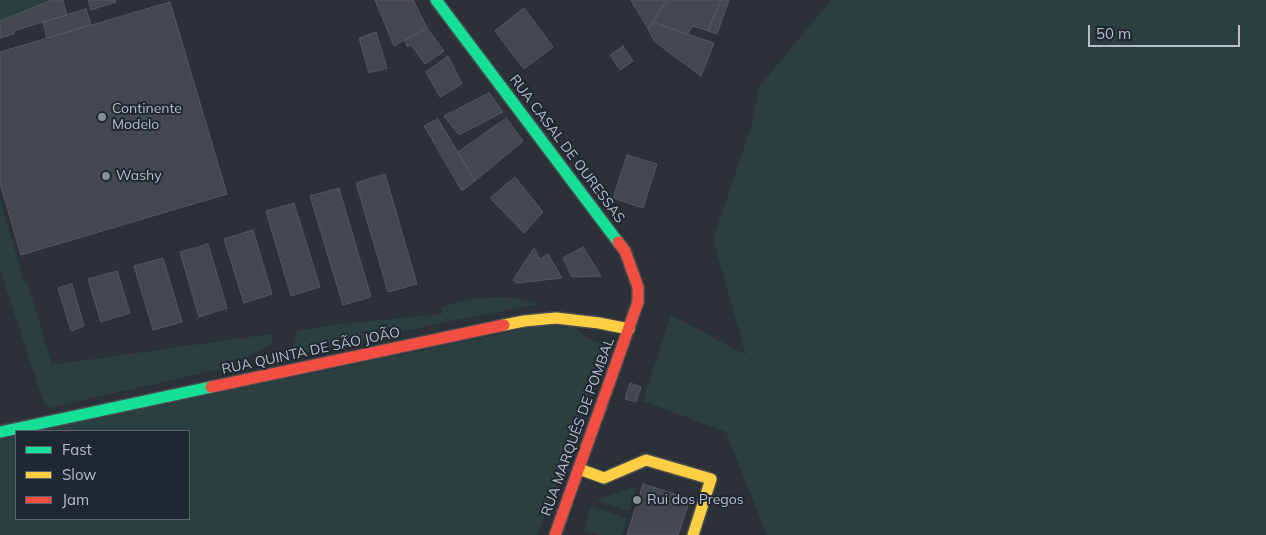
<!DOCTYPE html>
<meta charset="utf-8">
<style>
body{margin:0}
#map{position:relative;width:1266px;height:535px;overflow:hidden;background:#2b3137;font-family:Mulish,sans-serif}
canvas{display:block}
.legend{position:absolute;left:15px;top:430px;width:175px;height:90px;box-sizing:border-box;background:#1f2832;border:1px solid #5b646e;margin:0;padding:6px 9px;list-style:none;font-size:15px;color:#b6bec8}
.legend li{display:flex;align-items:center;gap:10px;height:25px}
.legend b{width:25px;border:1px solid #5b646e}
.scale{position:absolute;left:1088px;top:25px;width:152px;height:22px;box-sizing:border-box;border:2px solid #b6bec8;border-top:0;padding-left:6px;font-size:15px;line-height:18px;white-space:nowrap;color:#b6bec8;-webkit-text-stroke:4px #1f2832;paint-order:stroke}
</style>
<div id="map">
<canvas width="1266" height="535"></canvas>
<ul class="legend">
<li><b style="height:6px;background:#16e098"></b>Fast</li>
<li><b style="height:6px;background:#ffcf43"></b>Slow</li>
<li><b style="height:6px;background:#f24e42"></b>Jam</li>
</ul>
<div class="scale">50 m</div>
</div>
<script>
const context = document.querySelector('canvas').getContext('2d');
context.lineJoin = 'round';
function fill(path, color) {
  context.fillStyle = color;
  context.fill(path, 'evenodd');
}
function poly(rows) {
  const path = new Path2D();
  for (const r of rows) {
    path.moveTo(r[0], r[1]);
    for (let i = 2; i < r.length; i += 2) path.lineTo(r[i], r[i + 1]);
  }
  return path;
}
function stroke(path, color, width, dash) {
  context.strokeStyle = color;
  context.lineWidth = width;
  context.lineCap = dash ? 'butt' : 'round';
  context.setLineDash(dash || []);
  context.stroke(path);
}
function label(font, color, halo, rows, align = 'center') {
  context.font = font + ' Mulish,sans-serif';
  context.lineWidth = 4;
  context.setLineDash([]);
  context.textBaseline = 'middle';
  context.strokeStyle = halo;
  context.fillStyle = color;
  for (const [text, x, y, turn = 0] of rows) {
    context.save();
    context.translate(x, y);
    context.rotate((+turn || 0) * Math.PI / 180);
    context.textAlign = isNaN(turn) ? turn : align;
    if (halo) context.strokeText(text, 0, 0);
    context.fillText(text, 0, 0);
    context.restore();
  }
}
fill(poly([
 [0,0,56,0,0,25],
 [831,0,1266,0,1266,535,767,535,726,432,643,401,671,315,746,355,713,239,752,124,759,87],
 [0,200,24,282,27,281,52,365,270,334,273,338,272,344,229,367,49,408,44,403,0,270],
 [505,297,542,304,465,318,284,357,294,345,296,338,297,331,332,325,442,314,442,307,470,299],
 [538,326,575,327,587,338,601,343,608,351,537,535,0,535,0,439,16,435,16,519,189,519,189,431,36,431],
 [637,486,629,511,596,500],
 [591,507,627,518,622,535,600,535,584,530]
]), '#2b3f3f');
const building = poly([
 [52,0,63,0,67,15,13,31,14,34,0,38,0,21,52,0],
 [88,0,115,0,116,2,91,10,88,0],
 [375,0,413,0,427,28,394,46,375,0],
 [631,0,667,0,648,29,631,0],
 [667,0,721,0,708,31,693,26,687,35,653,22,667,0],
 [721,0,729,0,717,34,708,31,721,0],
 [170,2,227,194,21,255,0,183,0,52,170,2],
 [524,8,553,47,524,69,495,31,524,8],
 [86,9,91,25,47,38,43,22,86,9],
 [653,22,714,43,701,76,655,42,648,29,653,22],
 [427,28,444,51,425,64,411,45,407,47,405,40,427,28],
 [376,32,387,68,369,73,359,38,376,32],
 [623,46,633,61,620,70,610,55,623,46],
 [448,56,462,84,440,97,426,72,448,56],
 [489,93,503,112,459,135,444,116,489,93],
 [506,118,523,141,475,181,458,152,506,118],
 [438,119,475,181,462,191,424,126,438,119],
 [627,155,657,164,643,208,613,198,627,155],
 [385,174,417,284,388,292,356,183,385,174],
 [515,177,543,212,524,233,490,198,515,177],
 [339,188,371,297,343,305,310,196,339,188],
 [294,203,320,287,291,296,266,211,294,203],
 [253,230,272,294,244,303,224,239,253,230],
 [208,244,227,308,199,317,180,252,208,244],
 [583,247,601,276,572,277,563,258,583,247],
 [534,248,540,259,548,254,562,278,517,283,513,280,534,248],
 [163,258,182,322,153,330,134,266,163,258],
 [117,271,130,313,101,322,88,279,117,271],
 [72,284,84,326,71,331,58,288,72,284],
 [630,383,641,387,636,402,625,399,630,383],
 [643,484,690,499,678,535,627,535,643,484]
]);
fill(building, '#43484e');
stroke(building, '#53585f', 1);
const fast = poly([
 [436,0,618,242],
 [0,432,211,387]
]);
const slow = poly([
 [504,325,524,321,556,318,599,323,629,329],
 [579,469,604,478,646,460,711,479,693,535]
]);
const jam = poly([
 [211,387,504,325],
 [555,535,638,302,638,287,625,251,618,242]
]);
stroke(fast, '#494d52', 14);
stroke(slow, '#494d52', 14);
stroke(jam, '#494d52', 14);
stroke(fast, '#16e098', 11);
stroke(slow, '#ffcf43', 11);
stroke(jam, '#f24e42', 11);
for (const [x, y, r, color] of [
 [102,117,5,"#858d95"],
 [106,176,5,"#858d95"],
 [637,500,5,"#858d95"]
]) {
  const dot = new Path2D();
  dot.arc(x, y, r, 0, 2 * Math.PI);
  context.fillStyle = color;
  context.fill(dot);
  stroke(dot, '#1f2832', 2);
}
label('14px', '#b6bec8', '#1f2832', [
 ["Continente",112,109],
 ["Modelo",112,125],
 ["Washy",116,176],
 ["Rui dos Pregos",647,500]
], 'left');
label('14px', '#b6bec8', '#1f2832', [
 ["RUA CASAL DE OURESSAS",567,149,53],
 ["RUA QUINTA DE SÃO JOÃO",311,351,-12],
 ["RUA MARQUÊS DE POMBAL",578,427,-70]
]);
</script>
